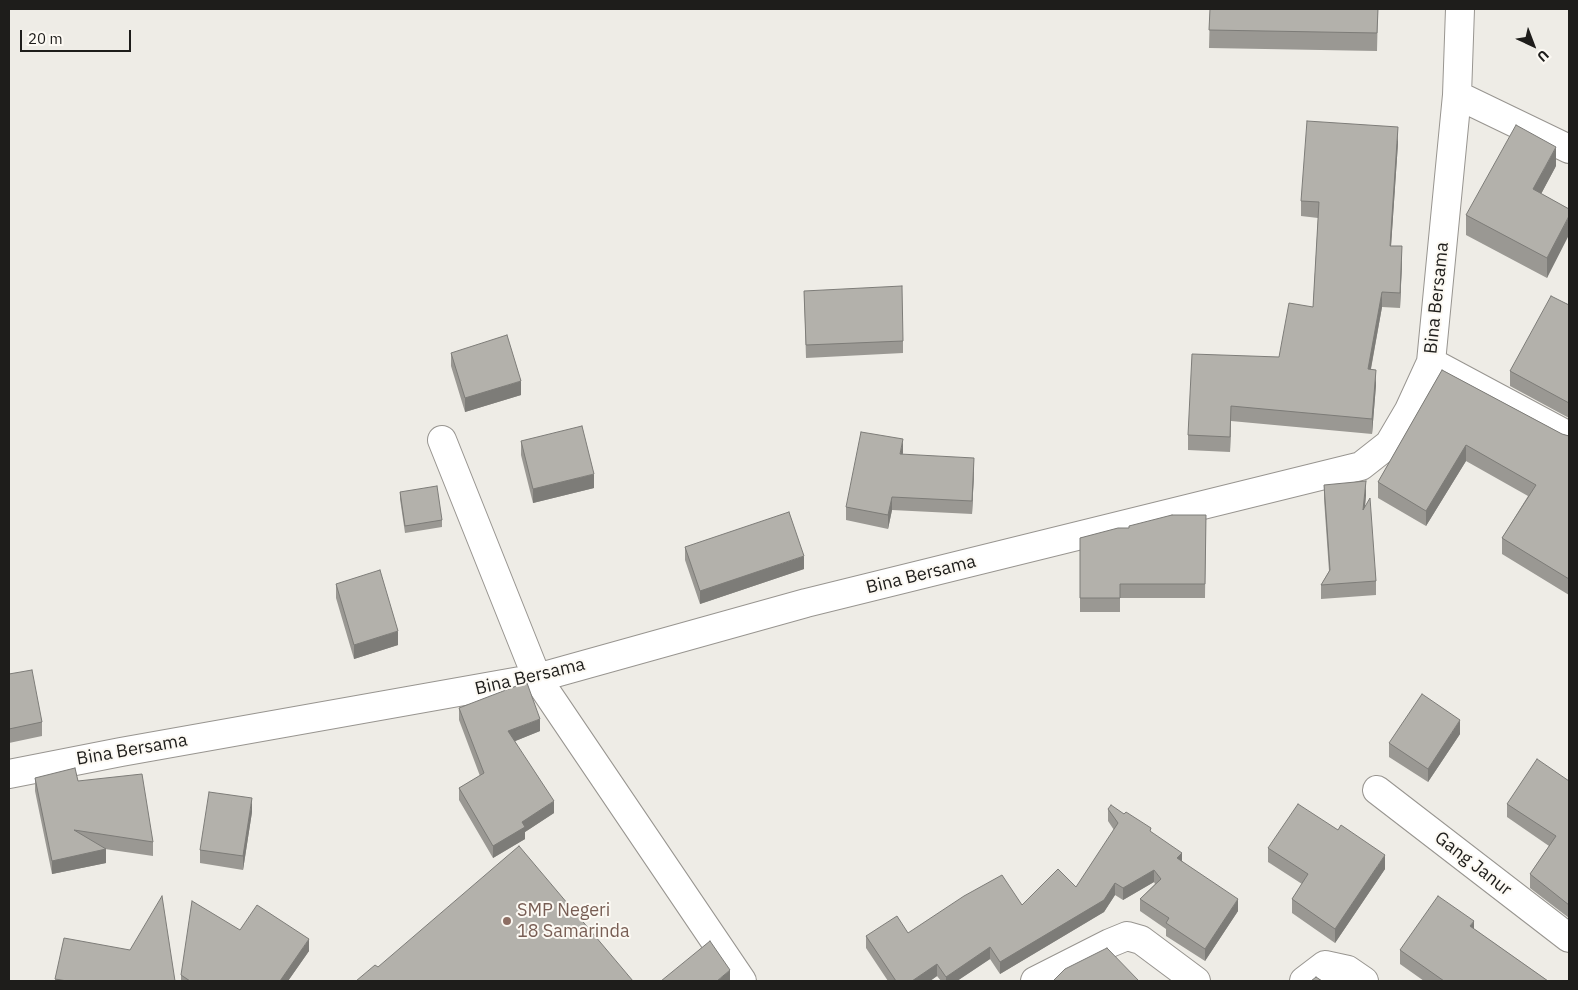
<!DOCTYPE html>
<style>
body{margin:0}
#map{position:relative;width:1578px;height:990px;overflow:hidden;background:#eeece6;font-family:"IBM Plex Sans",sans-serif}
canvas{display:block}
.frame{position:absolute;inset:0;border:10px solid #1e1d1b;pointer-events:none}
.north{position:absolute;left:1508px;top:20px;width:50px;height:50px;-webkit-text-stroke:4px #fcf9f3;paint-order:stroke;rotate:137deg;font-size:14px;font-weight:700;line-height:20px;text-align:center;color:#1e1d1b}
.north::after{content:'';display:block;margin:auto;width:18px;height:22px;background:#1e1d1b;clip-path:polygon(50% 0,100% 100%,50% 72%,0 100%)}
.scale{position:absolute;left:20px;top:30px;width:111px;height:22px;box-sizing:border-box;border:2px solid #1e1d1b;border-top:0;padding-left:6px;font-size:15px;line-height:18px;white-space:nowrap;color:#1e1d1b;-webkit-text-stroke:4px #fcf9f3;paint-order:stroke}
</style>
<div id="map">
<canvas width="1578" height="990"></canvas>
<div class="frame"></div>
<div class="north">U</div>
<div class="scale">20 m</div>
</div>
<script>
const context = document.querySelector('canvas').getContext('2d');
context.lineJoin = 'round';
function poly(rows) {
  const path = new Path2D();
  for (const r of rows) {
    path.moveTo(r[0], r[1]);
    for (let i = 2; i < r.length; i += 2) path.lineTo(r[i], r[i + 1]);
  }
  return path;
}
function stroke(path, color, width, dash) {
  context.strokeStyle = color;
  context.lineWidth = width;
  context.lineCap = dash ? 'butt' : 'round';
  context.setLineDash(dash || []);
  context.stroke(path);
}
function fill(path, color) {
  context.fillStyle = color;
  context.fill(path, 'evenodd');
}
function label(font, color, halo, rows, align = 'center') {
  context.font = font + ' "IBM Plex Sans",sans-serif';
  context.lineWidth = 4;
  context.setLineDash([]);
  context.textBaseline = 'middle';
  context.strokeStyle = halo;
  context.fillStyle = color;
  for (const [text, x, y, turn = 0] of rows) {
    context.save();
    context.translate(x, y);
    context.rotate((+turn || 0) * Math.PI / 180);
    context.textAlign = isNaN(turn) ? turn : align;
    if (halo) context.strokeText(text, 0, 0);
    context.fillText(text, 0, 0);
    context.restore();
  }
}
const minor = poly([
 [1457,95,1569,149],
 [1431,362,1569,436],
 [442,440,537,678,742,981],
 [9,774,121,752,537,678,806,603,1361,466,1389,444,1409,410,1431,362,1457,95,1460,9],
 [1377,790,1569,938],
 [1035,981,1110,943,1127,936,1141,940,1196,981],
 [1304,981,1325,965,1348,970,1364,981]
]);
stroke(minor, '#989590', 30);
stroke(minor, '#fff', 28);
fill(poly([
 [1210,9,1378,9,1377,51,1209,48],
 [1398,143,1391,246,1402,262,1400,308,1382,307,1371,369,1376,385,1372,434,1231,421,1230,452,1188,450,1188,435,1279,357,1313,307,1318,218,1301,216,1301,201],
 [1556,166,1541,194,1569,209,1547,278,1466,235,1466,215],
 [804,291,903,341,903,353,806,358],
 [1569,305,1569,418,1510,386,1510,371],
 [451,353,521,395,465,412,451,366],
 [1442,370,1562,434,1569,436,1569,595,1502,554,1502,538,1528,496,1466,461,1426,526,1378,498,1378,482],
 [521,441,594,488,533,503,521,455],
 [903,455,974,472,972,514,892,510,888,529,846,520,846,507],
 [1324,485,1366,495,1365,507,1376,581,1376,595,1321,599,1321,585,1329,571,1324,499],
 [400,492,442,520,442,527,405,533,400,499],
 [1206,515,1205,598,1120,598,1120,612,1080,612,1080,538,1129,528],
 [685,547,804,569,700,604,685,560],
 [336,584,398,645,354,659,336,598],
 [9,674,42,722,42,736,9,743],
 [459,708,540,731,515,741,554,813,525,832,525,839,493,858,459,800,459,788,480,776,459,720],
 [1460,734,1428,782,1389,757,1389,743],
 [35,778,78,781,153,842,153,856,105,849,106,863,52,874,35,791],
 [1569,781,1569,918,1530,888,1530,874,1549,846,1507,817,1507,804],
 [1108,809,1151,832,1182,861,1238,911,1205,961,1166,936,1166,929,1140,911,1140,899,1155,884,1154,882,1123,900,1115,895,1104,912,1000,974,990,959,957,981,941,981,937,976,930,981,888,981,866,948,866,936,908,933,1022,905,1076,887,1114,830,1108,821],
 [252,812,243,870,200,863,200,850],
 [1268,848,1385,869,1335,943,1292,913,1292,899,1302,884,1268,862],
 [1474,929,1548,981,1424,981,1400,964,1400,950],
 [240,930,309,951,288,981,181,981,181,975],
 [55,979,175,981,55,981]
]), '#9a9893');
fill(poly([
 [1398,127,1398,143,1390,261,1390,246],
 [1556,147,1556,166,1533,209,1533,189],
 [1569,216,1569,235,1547,278,1547,258],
 [1402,246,1402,262,1400,308,1400,293],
 [1382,292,1382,307,1368,384,1368,369],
 [1376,370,1376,385,1372,434,1372,419],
 [521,381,521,395,465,412,465,398],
 [1231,406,1231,421,1230,452,1230,437],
 [903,439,903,453,900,468,900,454],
 [1466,445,1466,461,1426,526,1426,511],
 [974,458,974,472,972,514,972,501],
 [594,474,594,488,533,503,533,489],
 [1366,481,1366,495,1363,524,1363,510],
 [892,497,892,510,888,529,888,515],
 [804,556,804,569,700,604,700,591],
 [398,631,398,645,354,659,354,645],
 [540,719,540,731,508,744,508,731],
 [1460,720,1460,734,1428,782,1428,769],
 [252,798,252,812,243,870,243,856],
 [554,801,554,813,525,832,525,839,493,858,493,846,522,822],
 [106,849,106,863,52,874,52,861],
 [1182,853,1182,865,1177,858],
 [1385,855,1385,869,1335,943,1335,929],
 [1154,870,1154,882,1123,900,1123,888],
 [1115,883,1115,895,1104,912,1000,974,1000,962],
 [1238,899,1238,911,1205,961,1205,949],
 [1474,921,1474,934,1470,926],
 [309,939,309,951,288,981,280,981],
 [990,947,990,959,957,981,946,981,946,977],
 [937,964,937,976,930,981,912,981],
 [730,970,730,981,717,981]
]), '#7d7c78');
const building = poly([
 [1210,9,1378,9,1377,33,1209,30,1210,9],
 [1307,121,1398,127,1390,246,1402,246,1400,293,1382,292,1368,369,1376,370,1372,419,1231,406,1230,437,1188,435,1192,354,1279,357,1289,303,1313,307,1319,202,1301,201,1307,121],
 [1516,125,1556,147,1533,189,1569,209,1569,216,1547,258,1466,215,1516,125],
 [902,286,903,341,806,345,804,291,902,286],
 [1551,296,1569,305,1569,403,1510,371,1551,296],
 [507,335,521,381,465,398,451,353,507,335],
 [1442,370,1562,434,1569,436,1569,579,1502,538,1536,485,1466,445,1426,511,1378,482,1442,370],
 [582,426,594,474,533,489,521,441,582,426],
 [861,432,903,439,900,454,974,458,972,501,892,497,888,515,846,507,861,432],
 [1366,481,1363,510,1370,498,1376,581,1321,585,1330,570,1324,485,1366,481],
 [437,486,442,520,405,526,400,492,437,486],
 [789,512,804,556,700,591,685,547,789,512],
 [1172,515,1206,515,1205,584,1120,584,1120,598,1080,598,1080,538,1118,528,1129,528,1129,526,1172,515],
 [380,570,398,631,354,645,336,584,380,570],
 [32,670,42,722,9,729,9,674,32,670],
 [527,683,540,719,508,731,554,801,522,822,525,827,493,846,459,788,484,773,459,708,519,685,527,683],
 [1422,694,1460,720,1428,769,1389,743,1422,694],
 [1537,759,1569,781,1569,905,1530,874,1556,836,1507,804,1537,759],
 [75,768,78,781,142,774,153,842,74,830,106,849,52,861,35,778,75,768],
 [209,792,252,798,243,856,200,850,209,792],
 [1298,804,1338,830,1341,825,1385,855,1335,929,1292,899,1308,874,1268,848,1298,804],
 [1111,805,1124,814,1126,812,1151,828,1150,831,1182,853,1177,858,1238,899,1205,949,1166,923,1169,918,1140,899,1161,879,1154,870,1123,888,1115,883,1104,900,1000,962,990,947,946,977,937,964,912,981,896,981,866,936,897,916,908,933,964,896,1002,875,1022,905,1058,869,1076,887,1118,823,1108,809,1111,805],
 [519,846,633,981,356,981,375,965,378,967,519,846],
 [162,896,175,981,67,981,55,979,64,938,130,950,162,896],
 [1438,896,1474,921,1470,926,1548,981,1444,981,1400,950,1438,896],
 [192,901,240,930,257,905,309,939,280,981,190,981,181,975,192,901],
 [710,941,730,970,717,981,661,981,710,941],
 [1107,948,1139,981,1053,981,1065,969,1107,948],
 [1316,977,1322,981,1311,981,1316,977]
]);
fill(building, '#b3b1ab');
stroke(building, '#7d7c78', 1);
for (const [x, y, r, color] of [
 [507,921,5,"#8d6e63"]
]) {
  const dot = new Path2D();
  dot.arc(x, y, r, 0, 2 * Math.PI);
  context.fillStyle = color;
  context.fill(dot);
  stroke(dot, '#fcf9f3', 2);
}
label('18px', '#1e1d1b', '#fcf9f3', [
 ["Bina Bersama",1437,298,-84],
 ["Bina Bersama",921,575,-14],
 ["Bina Bersama",530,677,-13],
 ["Bina Bersama",132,750,-10],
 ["Gang Janur",1473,864,38]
]);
label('18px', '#785e54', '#fcf9f3', [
 ["SMP Negeri",517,911],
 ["18 Samarinda",517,932]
], 'left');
</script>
